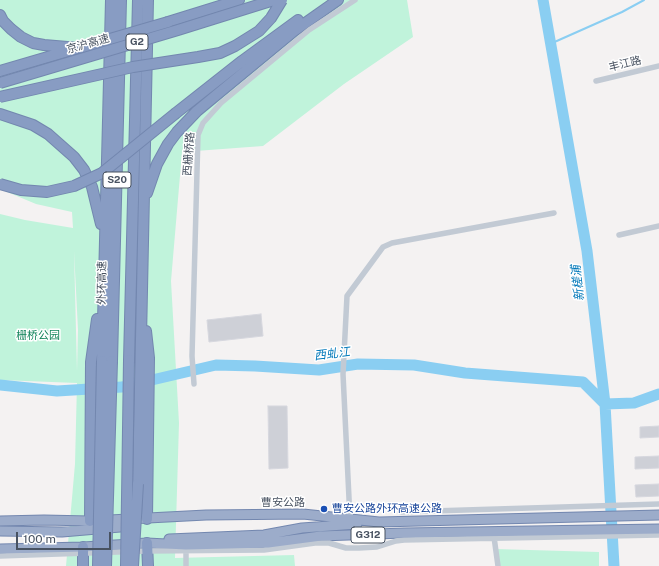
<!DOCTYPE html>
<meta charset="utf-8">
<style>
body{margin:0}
#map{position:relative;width:659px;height:566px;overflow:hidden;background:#f4f2f2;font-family:"Public Sans",sans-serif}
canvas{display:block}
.scale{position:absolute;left:16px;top:532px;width:95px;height:18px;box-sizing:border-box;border:2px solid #485261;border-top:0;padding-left:5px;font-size:12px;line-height:14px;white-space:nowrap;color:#485261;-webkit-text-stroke:3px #fff;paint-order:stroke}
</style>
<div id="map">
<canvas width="659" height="566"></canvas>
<div class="scale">100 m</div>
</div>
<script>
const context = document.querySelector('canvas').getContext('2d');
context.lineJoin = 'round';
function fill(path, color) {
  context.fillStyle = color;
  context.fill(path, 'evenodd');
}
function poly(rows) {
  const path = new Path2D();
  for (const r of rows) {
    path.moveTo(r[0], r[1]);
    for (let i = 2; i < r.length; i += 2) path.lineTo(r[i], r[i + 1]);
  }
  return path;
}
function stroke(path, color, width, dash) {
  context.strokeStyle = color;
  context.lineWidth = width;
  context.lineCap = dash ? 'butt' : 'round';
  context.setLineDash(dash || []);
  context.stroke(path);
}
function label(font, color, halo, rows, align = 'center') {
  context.font = font + ' "Public Sans","Noto Sans SC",sans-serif';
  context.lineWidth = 3;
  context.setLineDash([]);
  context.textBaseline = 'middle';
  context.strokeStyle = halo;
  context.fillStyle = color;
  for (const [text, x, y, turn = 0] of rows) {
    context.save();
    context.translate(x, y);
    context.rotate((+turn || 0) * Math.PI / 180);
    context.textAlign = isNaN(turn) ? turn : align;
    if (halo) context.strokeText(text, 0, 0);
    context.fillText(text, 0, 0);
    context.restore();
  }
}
fill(poly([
 [0,0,407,0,413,37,344,84,263,146,182,152,171,281,179,423,175,558,294,555,295,566,66,566,75,464,77,383,0,380,0,214,25,220,73,228,72,212,36,204,0,189],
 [74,251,78,330,77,371],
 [495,549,599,552,599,566,498,566]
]), '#c0f3db');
stroke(poly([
 [550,44,622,12,644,0]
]), '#8acef2', 2);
stroke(poly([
 [543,0,587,251,605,404,614,566],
 [0,385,57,391,122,387,216,365,255,366,319,370,358,364,414,365,465,373,583,382,605,404,634,403,659,394]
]), '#8acef2', 11);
const building = poly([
 [261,314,263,336,209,342,207,320,261,314],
 [268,406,287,406,288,468,269,469,268,406],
 [659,426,659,437,640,438,640,427,659,426],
 [659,456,659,468,635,469,635,457,659,456],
 [659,484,659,496,636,497,635,485,659,484]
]);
fill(building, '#ced0d7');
stroke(building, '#d6d7de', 1);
const trunk = poly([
 [0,521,44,520,90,521,206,515,303,514,379,522,659,515],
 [0,531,62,532,132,526],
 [169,539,264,535,302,528,357,524],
 [0,549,83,547,147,543,186,545,268,543,321,536,404,533,659,529]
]);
const motorway = poly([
 [0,15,3,21,11,29,21,37,33,43,44,45,79,48],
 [168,22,239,0],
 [0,71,75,49],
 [176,113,242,61,298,20],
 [0,114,33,125,48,134,74,157,84,170,92,187,101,224],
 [147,193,157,164,168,144,177,132,197,111,294,31,338,0],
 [146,331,149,358,147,519],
 [129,360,138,0],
 [102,361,111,0],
 [112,361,121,0],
 [138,484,148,0],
 [90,521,91,362,97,319],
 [147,543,148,566],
 [83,566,83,547]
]);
stroke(trunk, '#7387af', 11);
stroke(motorway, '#7387af', 12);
stroke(poly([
 [596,81,659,66],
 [619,235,659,226],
 [194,384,192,356,198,135,203,123,221,103,309,30,355,0],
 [400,512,659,504],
 [350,519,343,374,347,296,383,247,392,243,554,213],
 [494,537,498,566],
 [186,548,186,566],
 [0,556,147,551,264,550,315,543,329,543,346,548,359,548,377,547,396,541,404,540,659,535]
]), '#c2cad4', 5.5);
stroke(trunk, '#9cacca', 9);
stroke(motorway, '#889cc3', 10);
const motorwayBridge = poly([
 [79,48,168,22],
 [0,83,178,30,274,0],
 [0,97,133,67,198,57,220,53,235,46,259,31,271,18,282,0],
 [0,184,21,190,47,192,74,186,102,173,176,113],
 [98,566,102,361],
 [106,566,112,361],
 [126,566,129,360],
 [133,566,138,484]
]);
stroke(motorwayBridge, '#7387af', 12, []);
stroke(motorwayBridge, '#889cc3', 10);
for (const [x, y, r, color] of [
 [324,509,4,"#1a4fb4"]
]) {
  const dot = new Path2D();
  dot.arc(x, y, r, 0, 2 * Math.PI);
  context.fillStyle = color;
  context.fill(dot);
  stroke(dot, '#fff', 1.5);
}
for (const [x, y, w] of [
 [137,42,22],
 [117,180,28],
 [368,535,34]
]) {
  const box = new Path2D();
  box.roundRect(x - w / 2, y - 8, w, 16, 3);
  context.fillStyle = '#fff';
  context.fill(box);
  stroke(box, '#485261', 1);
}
label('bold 10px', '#485261', null, [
 ["G2",137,42],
 ["S20",117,180],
 ["G312",368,535]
]);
label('11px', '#485261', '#fff', [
 ["京沪高速",88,44,-16],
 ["丰江路",625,64,-14],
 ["西栅桥路",189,154,-86],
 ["外环高速",102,283,-89],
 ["曹安公路",283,503]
]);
label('11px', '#12845b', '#fff', [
 ["栅桥公园",38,336]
]);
label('11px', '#164399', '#fff', [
 ["曹安公路外环高速公路",332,509]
], 'left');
label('italic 12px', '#0379ba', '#fff', [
 ["新槎浦",578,283,-97],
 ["西虬江",332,354,-7]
]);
</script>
